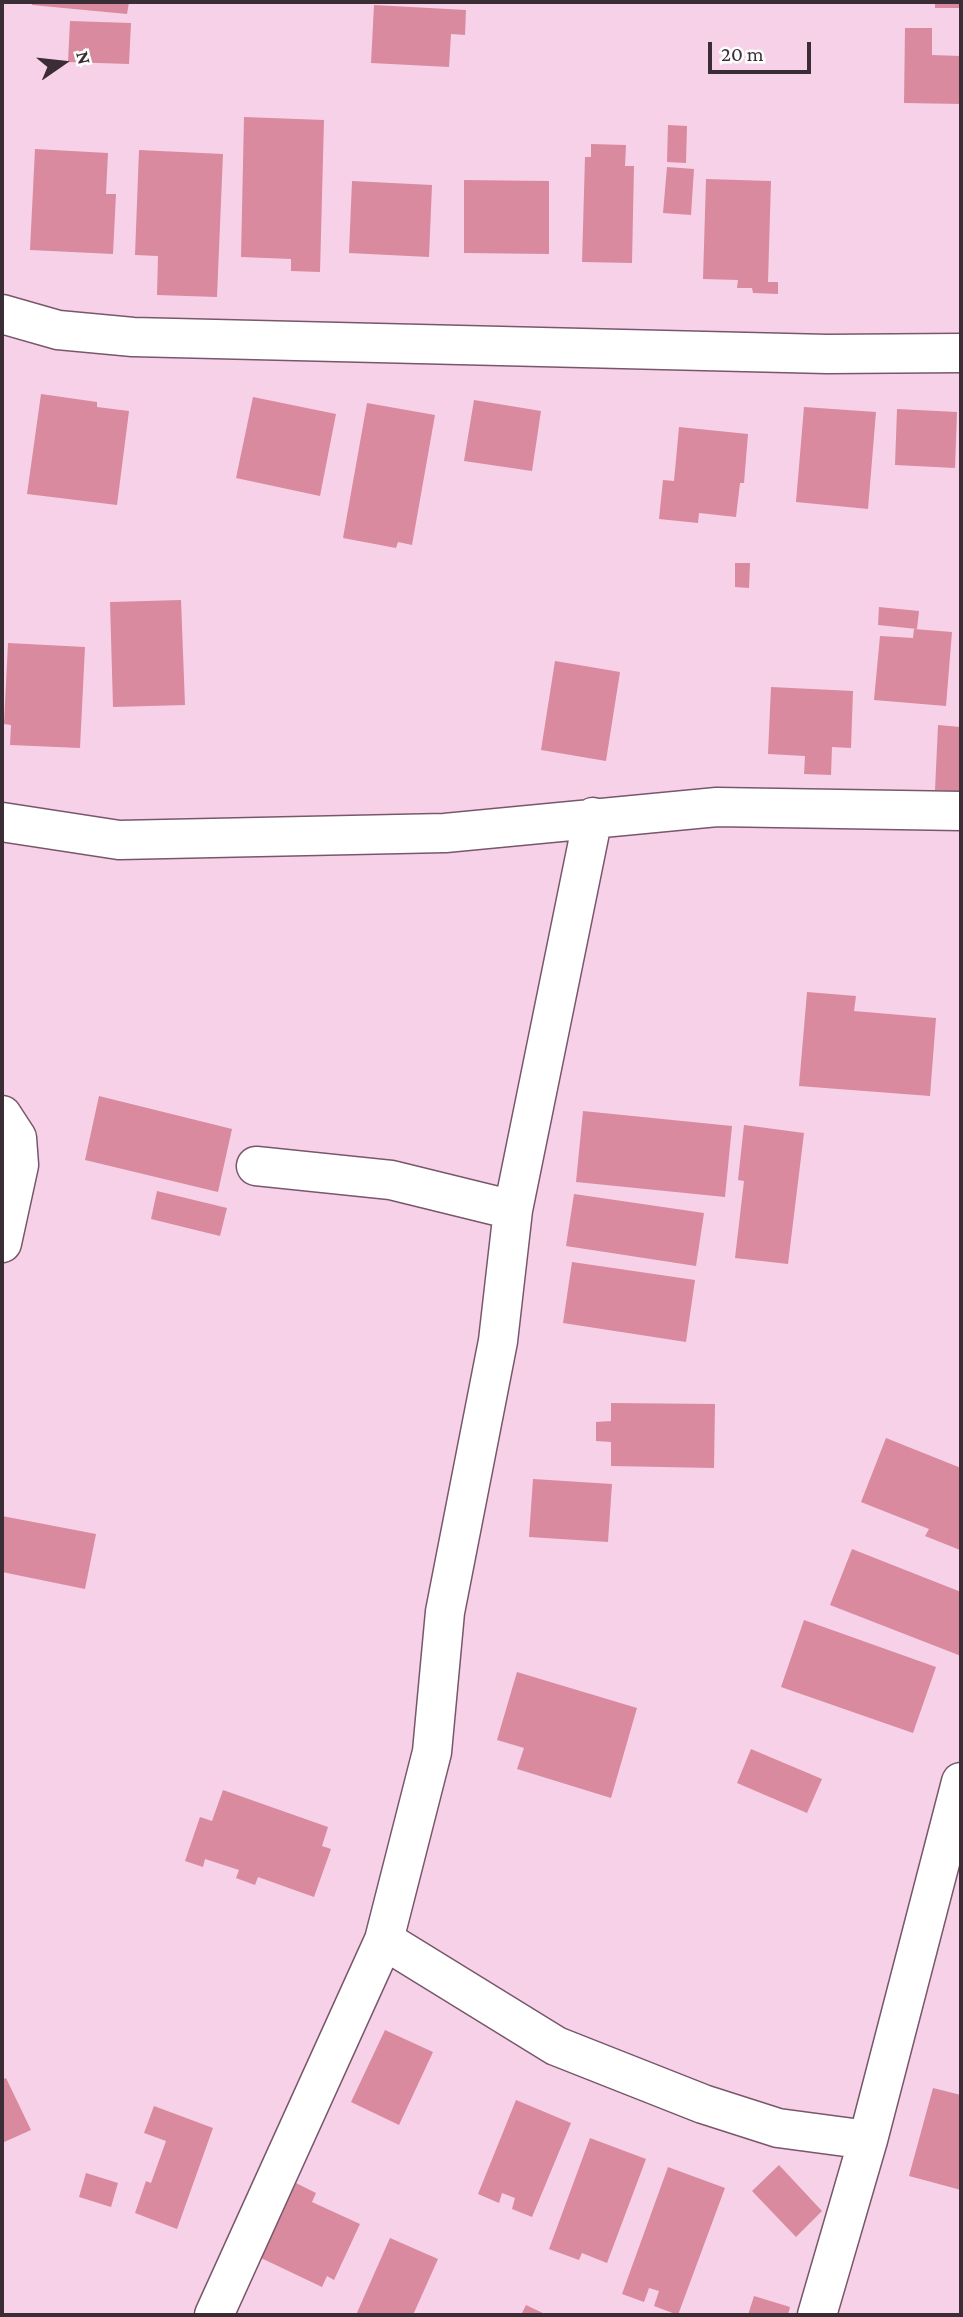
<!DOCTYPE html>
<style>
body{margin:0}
#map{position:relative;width:963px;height:2317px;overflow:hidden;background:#f7d1e7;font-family:"Crimson Pro",serif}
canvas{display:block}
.frame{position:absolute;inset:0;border:4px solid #3b2d35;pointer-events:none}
.north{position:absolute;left:28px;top:28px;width:70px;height:70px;-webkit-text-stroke:5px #fefefe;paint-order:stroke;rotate:76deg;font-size:19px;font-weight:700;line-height:28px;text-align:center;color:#3b2d35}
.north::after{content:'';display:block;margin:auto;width:24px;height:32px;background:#3b2d35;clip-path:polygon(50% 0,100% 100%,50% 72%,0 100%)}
.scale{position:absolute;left:708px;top:42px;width:103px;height:32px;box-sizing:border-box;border:4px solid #3b2d35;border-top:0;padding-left:9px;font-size:21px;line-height:24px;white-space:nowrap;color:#3b2d35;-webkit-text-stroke:5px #fefefe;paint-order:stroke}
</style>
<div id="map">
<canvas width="963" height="2317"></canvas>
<div class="frame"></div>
<div class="north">N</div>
<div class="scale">20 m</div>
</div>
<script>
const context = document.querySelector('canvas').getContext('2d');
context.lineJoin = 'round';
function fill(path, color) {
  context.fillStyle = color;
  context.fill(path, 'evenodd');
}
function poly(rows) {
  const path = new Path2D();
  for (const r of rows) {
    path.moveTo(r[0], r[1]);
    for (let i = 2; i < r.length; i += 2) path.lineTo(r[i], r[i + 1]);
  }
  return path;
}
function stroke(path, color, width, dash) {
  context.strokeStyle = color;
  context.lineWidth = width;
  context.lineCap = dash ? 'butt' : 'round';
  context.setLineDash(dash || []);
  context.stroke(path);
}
fill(poly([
 [32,2,129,2,127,14,32,5],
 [935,2,961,2,961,8,935,8],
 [374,5,466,10,465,35,451,34,449,67,371,63],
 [70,21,131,23,129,64,68,62],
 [905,28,932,28,932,55,961,56,961,104,904,103],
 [244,117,324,120,320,272,291,271,291,259,241,257],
 [668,125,687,126,686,163,667,162],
 [591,144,626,145,625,166,634,166,632,263,582,262,585,157,591,157],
 [35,149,108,153,106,194,116,194,113,254,30,250],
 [139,150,223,154,217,297,157,295,158,256,135,255],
 [667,167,694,169,691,215,663,213],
 [706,179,771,181,768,282,778,282,778,294,753,293,752,288,737,288,738,280,703,279],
 [464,180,549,181,549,254,464,253],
 [352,181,432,185,429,257,349,253],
 [41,394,97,402,97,407,129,411,117,505,27,494],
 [253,397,336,414,320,496,236,478],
 [474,400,541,411,532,471,464,461],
 [367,403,435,415,412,545,398,542,396,548,343,538],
 [804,407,876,412,868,509,796,502],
 [897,409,957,412,955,468,895,465],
 [679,427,748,434,744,483,740,483,736,517,699,513,698,523,659,519,663,480,674,481],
 [735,563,750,563,749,588,735,587],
 [181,600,185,705,113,707,110,602],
 [879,607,919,611,917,629,878,625],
 [914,629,952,632,946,706,874,700,880,636,913,638],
 [8,643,85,647,80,748,10,745,11,725,4,724],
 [555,661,620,672,606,761,541,750],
 [771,687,853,691,851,748,832,747,831,775,804,774,805,756,768,754],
 [938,725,961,727,961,792,935,790],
 [807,992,856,996,854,1011,936,1018,930,1096,799,1086],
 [99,1096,232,1129,218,1192,85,1160],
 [583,1111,732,1126,725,1197,576,1182],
 [744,1125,804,1133,788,1264,735,1258,744,1181,738,1180],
 [157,1191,227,1208,220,1236,151,1219],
 [574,1194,704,1213,696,1266,566,1246],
 [572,1262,695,1280,686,1342,563,1323],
 [611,1403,715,1404,714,1468,611,1466,611,1442,596,1441,596,1422,611,1421],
 [886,1438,961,1468,960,1550,925,1536,929,1529,861,1502],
 [533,1479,612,1484,608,1542,529,1537],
 [2,1516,96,1534,85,1589,2,1572],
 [852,1549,961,1592,961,1615,959,1621,961,1621,961,1656,830,1605],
 [804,1620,936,1667,913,1733,781,1687],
 [517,1672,637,1708,611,1798,517,1769,524,1748,497,1740],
 [751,1749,822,1779,807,1813,737,1783],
 [223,1790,328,1827,322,1846,331,1849,314,1897,258,1877,255,1885,236,1878,239,1870,205,1859,203,1867,185,1861,200,1817,212,1821],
 [385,2030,433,2052,399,2125,351,2102],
 [6,2078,31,2130,2,2143,2,2080],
 [933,2088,961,2095,961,2190,909,2176],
 [516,2100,571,2123,532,2217,512,2209,515,2198,502,2193,499,2203,478,2194],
 [154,2106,213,2128,177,2229,135,2213,146,2181,151,2183,166,2141,144,2133],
 [590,2138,646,2159,607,2263,582,2253,579,2260,549,2249],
 [779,2165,822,2211,796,2237,752,2191],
 [668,2167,725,2188,678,2315,654,2306,659,2291,649,2288,644,2302,622,2294],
 [86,2173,118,2183,111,2207,79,2197],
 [296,2183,316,2193,312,2202,360,2224,334,2280,327,2276,322,2287,261,2258],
 [390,2238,438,2259,413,2315,356,2315],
 [754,2296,790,2307,788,2315,748,2315],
 [526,2305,547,2315,521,2315]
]), '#d98a9f');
const minor = poly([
 [2,314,58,330,133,337,827,354,961,353],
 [2,822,119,840,445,833,717,807,961,811],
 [2,1115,17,1138,19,1165,2,1243],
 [256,1166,391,1180,513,1210],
 [384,1940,556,2046,703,2104,778,2128,868,2140],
 [214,2315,384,1940,432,1752,445,1612,498,1341,513,1210,593,817],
 [817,2315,868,2140,961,1782]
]);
stroke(minor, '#78576b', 41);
stroke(minor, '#fff', 38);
</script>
